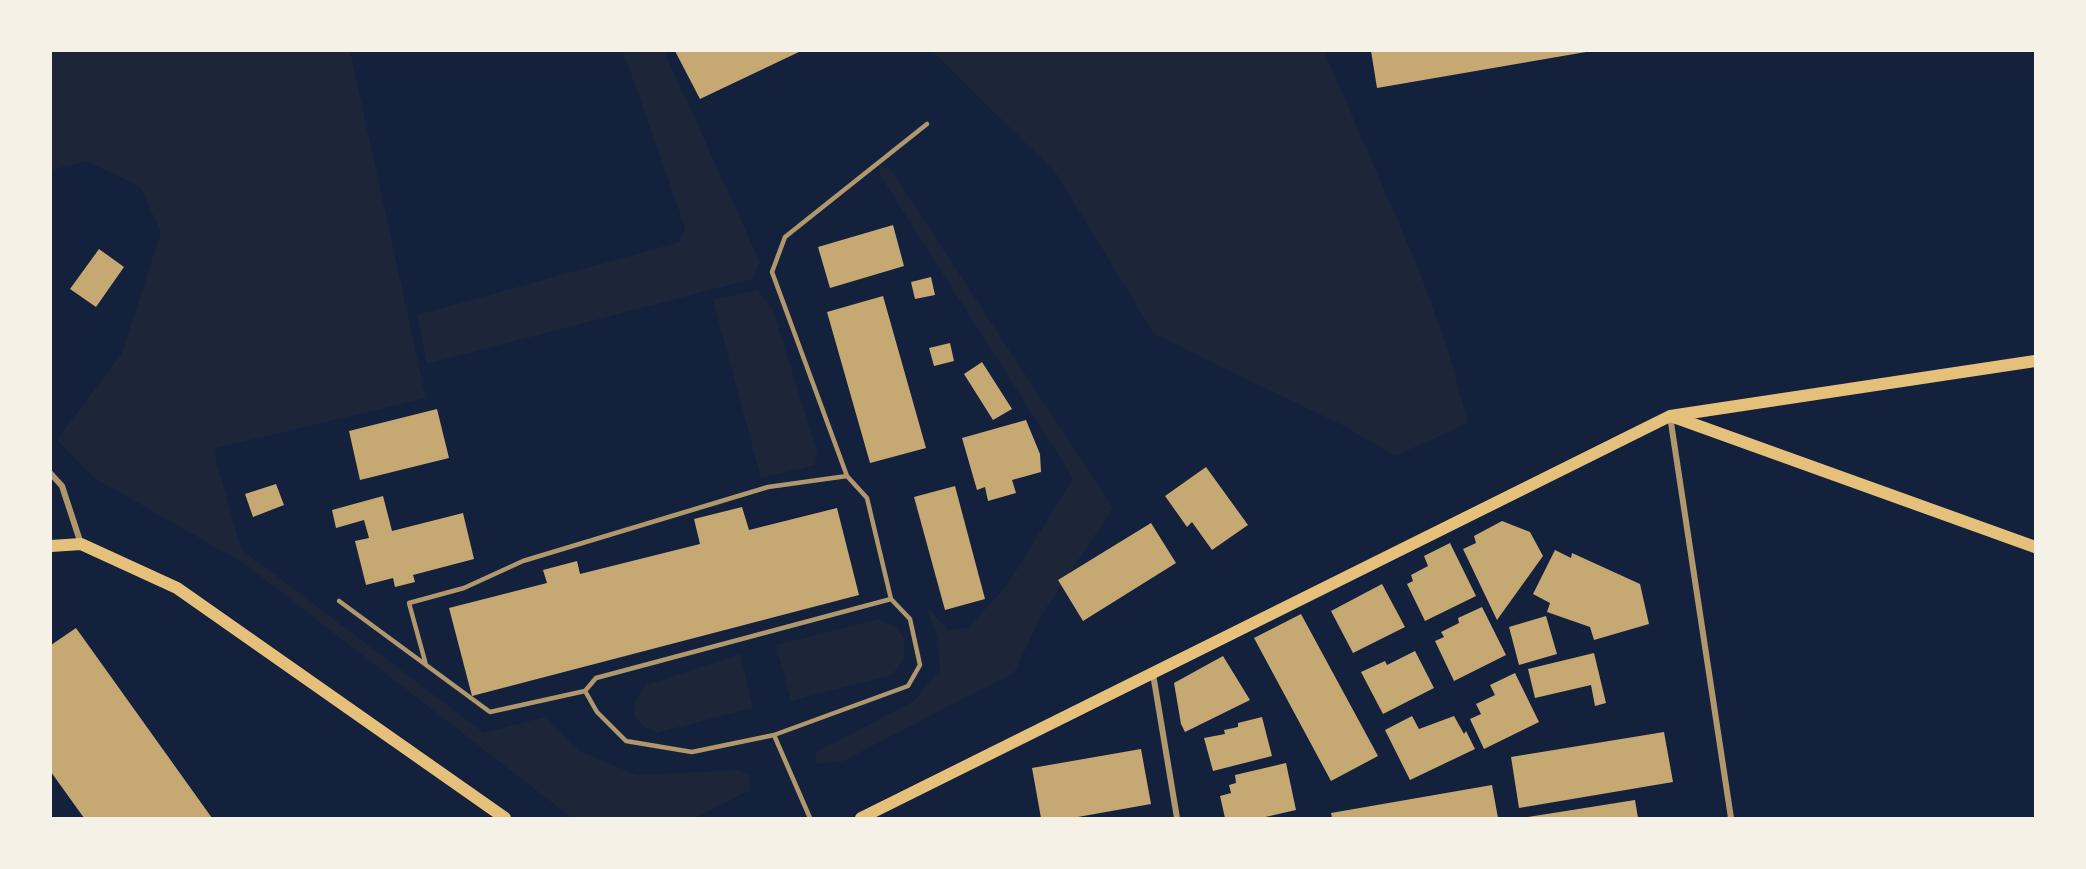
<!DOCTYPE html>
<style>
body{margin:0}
#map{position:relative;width:2086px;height:869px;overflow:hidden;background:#14213d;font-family:Ubuntu,sans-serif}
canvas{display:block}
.frame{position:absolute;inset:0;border:52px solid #f6f1e7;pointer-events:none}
</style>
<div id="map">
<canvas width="2086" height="869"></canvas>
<div class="frame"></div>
</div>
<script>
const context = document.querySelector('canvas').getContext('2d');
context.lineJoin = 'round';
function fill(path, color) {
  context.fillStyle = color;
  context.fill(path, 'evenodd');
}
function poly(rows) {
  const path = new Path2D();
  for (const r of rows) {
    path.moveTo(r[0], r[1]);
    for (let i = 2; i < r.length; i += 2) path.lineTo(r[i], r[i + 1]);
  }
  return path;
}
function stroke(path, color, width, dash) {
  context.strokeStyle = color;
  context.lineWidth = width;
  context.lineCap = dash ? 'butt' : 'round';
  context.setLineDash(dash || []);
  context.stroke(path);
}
fill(poly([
 [51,51,350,51,426,398,213,449,241,549,484,733,544,717,579,751,637,775,738,770,749,775,750,790,695,818,572,818,245,564,93,477,57,440,122,353,161,232,140,187,87,161,51,170],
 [623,51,664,51,760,262,752,279,427,364,417,315,680,242,685,227],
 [932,51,1324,51,1419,270,1448,350,1468,423,1395,456,1348,428,1154,334,1056,173],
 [889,167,1113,508,1042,614,1014,673,843,761,815,764,816,752,914,701,940,670,938,642,927,607,948,630,968,628,1008,584,1073,478,880,175,879,168],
 [757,290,772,308,817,450,815,465,761,478,713,300],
 [879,619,896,628,904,639,904,657,892,675,791,701,776,645],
 [740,654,753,708,656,733,643,726,635,717,635,701,646,685]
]), '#1d2539');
fill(poly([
 [675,51,801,51,700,99],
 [1371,51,1586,51,1586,52,1377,88],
 [893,225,904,266,830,288,818,247],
 [99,249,124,267,96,307,70,289],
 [931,277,935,295,915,299,911,282],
 [883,296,926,448,870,463,827,312],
 [950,343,954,361,934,366,929,348],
 [982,362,1012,409,993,420,964,374],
 [437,409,449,458,360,480,349,431],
 [1026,420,1040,454,1041,472,1012,480,1016,493,988,501,985,487,977,490,962,438],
 [1206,467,1248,525,1212,550,1192,522,1187,527,1165,496],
 [276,484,284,505,253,517,245,494],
 [955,486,985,599,945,610,914,497],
 [383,496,392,531,463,513,474,559,413,575,415,582,395,587,393,578,366,585,355,541,369,538,364,520,336,528,332,510],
 [742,507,749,530,837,508,859,595,472,696,449,608,547,583,543,570,577,561,580,574,700,544,694,519],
 [1502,521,1530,532,1543,556,1497,620,1463,549,1476,543,1474,536],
 [1151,523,1176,563,1083,621,1058,580],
 [1450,543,1476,596,1425,621,1407,584,1413,581,1411,575,1428,566,1424,556],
 [1555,550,1571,558,1572,553,1640,584,1649,624,1594,640,1590,627,1547,612,1550,603,1533,594],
 [1382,584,1405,627,1353,653,1331,611],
 [1482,607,1506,655,1454,681,1435,641,1444,637,1441,632,1459,623,1458,618],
 [1301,614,1378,756,1331,781,1254,638],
 [1546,616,1557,654,1519,665,1509,627],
 [76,628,212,818,84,818,51,772,51,645],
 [1415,651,1434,688,1383,714,1361,672,1385,661,1387,665],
 [1594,653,1606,703,1595,706,1591,685,1535,698,1528,669],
 [1223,656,1250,700,1185,732,1181,724,1174,683],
 [1515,673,1539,722,1484,749,1470,719,1481,714,1476,704,1495,695,1490,685],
 [1412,716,1419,729,1454,716,1464,734,1466,731,1475,749,1410,780,1385,730],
 [1262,717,1272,756,1213,771,1204,738,1225,734,1224,730,1238,727,1238,723],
 [1664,732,1673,782,1519,808,1511,757],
 [1141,749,1151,804,1072,818,1041,818,1032,768],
 [1286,763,1296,810,1261,818,1225,818,1220,796,1231,793,1229,785,1236,783,1235,775],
 [1492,785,1498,818,1332,818,1331,813],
 [1635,800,1638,818,1528,818,1528,817]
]), '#c6a872');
stroke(poly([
 [339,601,490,712,585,691,597,712,626,741,692,752,774,735],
 [426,665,409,603,464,588,523,561,768,487,847,476],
 [585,691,596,678,891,599],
 [810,818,774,735,908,686,920,665,910,619,891,599,867,498,847,476,772,272,785,237,927,124]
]), '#b1986c', 4.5);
stroke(poly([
 [1670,416,1731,818],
 [51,474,62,486,81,544],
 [1153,674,1177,818]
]), '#b1986c', 6);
stroke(poly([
 [1671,416,2035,547],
 [51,546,81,544,177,588,505,818],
 [861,818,1670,416,2035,361]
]), '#e5c07b', 12);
</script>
